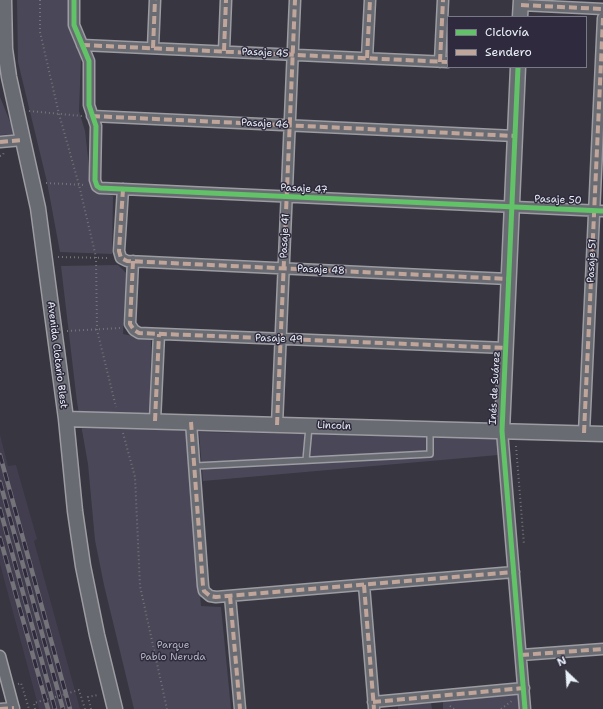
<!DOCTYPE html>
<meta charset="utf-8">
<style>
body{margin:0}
#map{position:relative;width:603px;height:709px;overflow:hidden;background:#383640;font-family:"Shantell Sans",sans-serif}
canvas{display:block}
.legend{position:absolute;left:447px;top:16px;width:140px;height:52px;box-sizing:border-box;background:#2f2a3d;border:1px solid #797a88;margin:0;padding:5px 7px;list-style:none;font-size:12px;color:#e8f1f8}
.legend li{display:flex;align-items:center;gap:8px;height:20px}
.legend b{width:20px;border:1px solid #797a88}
.north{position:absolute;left:547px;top:653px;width:40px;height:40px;-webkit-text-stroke:3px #2f2a3d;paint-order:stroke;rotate:335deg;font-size:11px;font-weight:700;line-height:16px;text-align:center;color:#e8f1f8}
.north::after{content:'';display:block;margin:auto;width:14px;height:18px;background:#e8f1f8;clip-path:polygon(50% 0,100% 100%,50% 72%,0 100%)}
</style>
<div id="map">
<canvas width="603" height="709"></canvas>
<ul class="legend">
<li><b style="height:5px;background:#61c268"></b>Ciclovía</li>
<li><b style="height:5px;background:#c0a59a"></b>Sendero</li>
</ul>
<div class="north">N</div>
</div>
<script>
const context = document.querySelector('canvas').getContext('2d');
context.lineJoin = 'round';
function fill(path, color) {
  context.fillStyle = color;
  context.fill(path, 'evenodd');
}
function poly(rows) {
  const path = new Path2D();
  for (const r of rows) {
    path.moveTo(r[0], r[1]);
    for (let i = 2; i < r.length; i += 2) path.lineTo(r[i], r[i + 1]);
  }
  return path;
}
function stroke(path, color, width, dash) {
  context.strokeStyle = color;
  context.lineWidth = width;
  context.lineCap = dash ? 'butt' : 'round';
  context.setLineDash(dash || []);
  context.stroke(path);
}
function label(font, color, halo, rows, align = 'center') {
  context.font = font + ' "Shantell Sans",sans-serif';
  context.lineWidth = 3;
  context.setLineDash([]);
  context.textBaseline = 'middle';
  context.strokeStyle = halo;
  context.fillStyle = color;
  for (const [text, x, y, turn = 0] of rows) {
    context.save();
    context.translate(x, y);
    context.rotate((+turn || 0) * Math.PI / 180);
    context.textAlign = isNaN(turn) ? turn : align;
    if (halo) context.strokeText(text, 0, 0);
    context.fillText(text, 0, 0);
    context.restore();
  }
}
fill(poly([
 [0,435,8,466,16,465,37,539,34,541,80,709,39,709,0,564]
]), '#423e4f');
fill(poly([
 [17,0,69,0,68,24,81,58,79,111,85,131,91,185,95,190,113,196,112,254,60,252,47,182,18,62],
 [0,97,15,134,0,135],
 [118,265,126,273,123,334,151,340,150,428,186,430,201,606,221,607,231,709,134,709,104,585,95,540,88,464,77,402,61,266],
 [199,432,497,437,498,455,203,481],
 [520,694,521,709,443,709,443,699],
 [431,703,432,709,398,709,398,706]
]), '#4a4858');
const lane = poly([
 [306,460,309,427],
 [195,466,430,454,430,430]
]);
const street = poly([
 [74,0,74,25,89,61,89,105,96,126,95,180,97,186,100,188,603,211],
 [521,5,603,9],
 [82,45,448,62],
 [153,48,155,0],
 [224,51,226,0],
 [367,58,370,0],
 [440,62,443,0],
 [92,116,515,136],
 [0,142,23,140],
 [123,189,119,251,121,258,127,261,509,279],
 [133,261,130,324,134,330,139,333,506,348],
 [155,421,159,334],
 [191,422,203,586,204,591,210,596,216,597,514,572],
 [277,425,295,0],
 [502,431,525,709],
 [584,433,603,18],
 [364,585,374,708],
 [230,596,240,709],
 [521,655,603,649],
 [0,656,14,709],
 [373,702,524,688],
 [0,709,14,708]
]);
const secondary = poly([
 [4,0,5,49,9,77,38,208,66,419,75,511,83,566,97,635,115,709],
 [520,17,521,0],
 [66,419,603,434],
 [502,431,518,67]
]);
stroke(lane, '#9c9ca2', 8);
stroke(street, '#9c9ca2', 13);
stroke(secondary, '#9c9ca2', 17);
stroke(poly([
 [40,0,40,32,59,114,79,185,96,257,97,330,116,407],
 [29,111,82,116],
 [0,156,3,155,4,152],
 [46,183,85,185],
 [58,257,109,258],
 [67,331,121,328],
 [123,433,135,477,140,586,167,709],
 [516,446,524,545],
 [18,684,21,683,29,709],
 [450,706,454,709],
 [91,709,88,697,98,695],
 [501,709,513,700]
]), '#747379', 2, [1, 3]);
stroke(lane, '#696b72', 5);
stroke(street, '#696b72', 10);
stroke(secondary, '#696b72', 14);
const rail = poly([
 [0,455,70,709],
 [0,482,63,709],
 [0,509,55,709],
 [0,538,48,709]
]);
stroke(rail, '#747379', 4.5);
stroke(rail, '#2f2a3d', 3, [9]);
stroke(poly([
 [35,709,34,703,79,690,85,709]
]), '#747379', 2, [1, 3]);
stroke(poly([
 [521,5,603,9],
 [82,45,448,62],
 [153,48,155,0],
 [224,51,226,0],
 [367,58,370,0],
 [440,62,443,0],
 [92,116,515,136],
 [0,142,23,140],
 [123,189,119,251,121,258,127,261,509,279],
 [133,261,130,324,134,330,139,333,506,348],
 [155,421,159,334],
 [191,422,203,586,204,591,210,596,216,597,514,572],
 [277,425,295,0],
 [584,433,603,18],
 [364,585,374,709],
 [230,596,240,709],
 [521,655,603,649],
 [373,702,524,688],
 [0,709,14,708]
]), '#c0a59a', 4, [8, 4]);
stroke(poly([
 [74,0,74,25,89,61,89,105,96,126,95,180,97,186,100,188,603,211],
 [518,67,502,431,525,709]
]), '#61c268', 5);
label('10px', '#e8f1f8', '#2f2a3d', [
 ["Pasaje 45",265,53,3],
 ["Pasaje 46",265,124,3],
 ["Pasaje 47",304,189,3],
 ["Pasaje 50",558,200,2],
 ["Pasaje 41",285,236,-87],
 ["Pasaje 51",592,261,-87],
 ["Pasaje 48",321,270,3],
 ["Pasaje 49",279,339,2],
 ["Avenida Clotario Blest",57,355,83],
 ["Inés de Suárez",495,388,-87],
 ["Lincoln",334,426,2]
]);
label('10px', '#b2b7c1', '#2f2a3d', [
 ["Parque",173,645],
 ["Pablo Neruda",173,657]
]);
</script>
